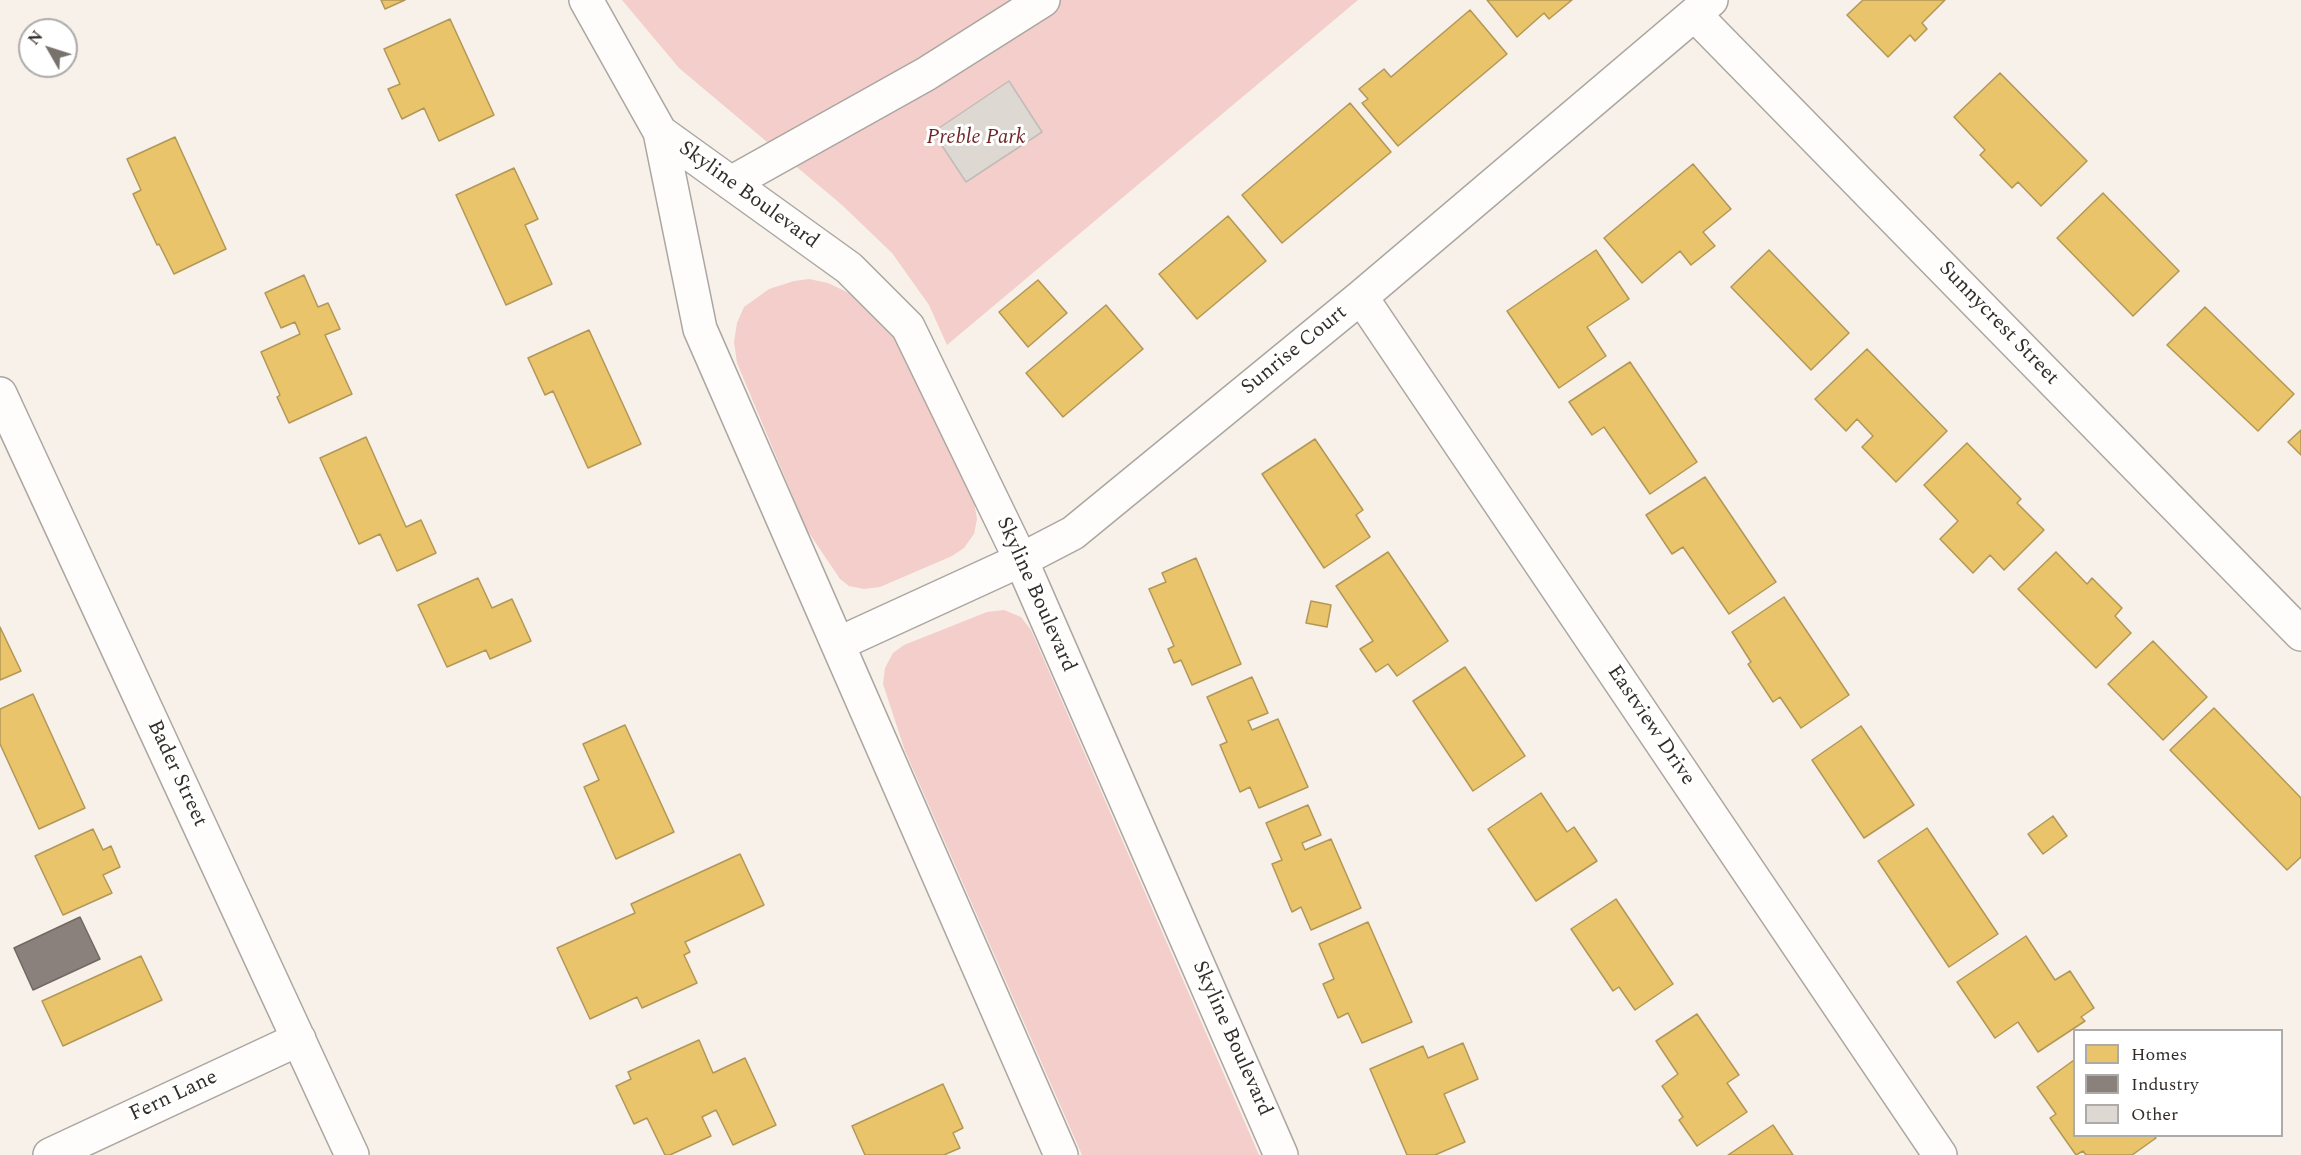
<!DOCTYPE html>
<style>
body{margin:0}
#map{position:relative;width:2301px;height:1155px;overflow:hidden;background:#f8f1ea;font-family:Spectral,serif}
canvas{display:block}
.legend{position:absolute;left:2073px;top:1029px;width:210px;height:108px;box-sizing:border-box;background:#fff;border:2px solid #adabaa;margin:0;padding:8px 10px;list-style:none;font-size:18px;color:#332e2a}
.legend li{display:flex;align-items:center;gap:12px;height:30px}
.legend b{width:30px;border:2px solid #adabaa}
.north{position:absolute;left:18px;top:18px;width:60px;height:60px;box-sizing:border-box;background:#fff;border:2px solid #adabaa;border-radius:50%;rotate:309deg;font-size:16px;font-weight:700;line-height:24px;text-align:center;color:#332e2a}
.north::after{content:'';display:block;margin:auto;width:21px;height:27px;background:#78726d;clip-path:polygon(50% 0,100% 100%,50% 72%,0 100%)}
</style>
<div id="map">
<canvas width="2301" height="1155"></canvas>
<ul class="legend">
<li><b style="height:16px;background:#e9c46a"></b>Homes</li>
<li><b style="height:16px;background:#8a817c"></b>Industry</li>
<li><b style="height:16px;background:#ded8d3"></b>Other</li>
</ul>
<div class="north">N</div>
</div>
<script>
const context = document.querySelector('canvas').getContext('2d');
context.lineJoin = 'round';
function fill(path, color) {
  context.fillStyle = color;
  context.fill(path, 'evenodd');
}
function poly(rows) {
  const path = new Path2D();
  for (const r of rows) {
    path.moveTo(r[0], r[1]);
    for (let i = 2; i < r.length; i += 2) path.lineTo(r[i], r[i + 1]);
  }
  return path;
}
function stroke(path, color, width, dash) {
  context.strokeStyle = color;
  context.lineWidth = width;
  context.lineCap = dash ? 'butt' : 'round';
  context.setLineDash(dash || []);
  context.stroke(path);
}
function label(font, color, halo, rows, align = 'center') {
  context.font = font + ' Spectral,serif';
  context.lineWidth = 6;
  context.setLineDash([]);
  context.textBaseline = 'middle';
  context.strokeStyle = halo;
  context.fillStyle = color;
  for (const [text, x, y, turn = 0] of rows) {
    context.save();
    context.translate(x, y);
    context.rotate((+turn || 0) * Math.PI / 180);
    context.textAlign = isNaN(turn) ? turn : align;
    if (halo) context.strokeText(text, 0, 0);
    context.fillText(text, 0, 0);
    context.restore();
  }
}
fill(poly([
 [622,0,1358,0,947,345,929,305,892,253,842,205,679,68],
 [809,279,828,283,847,292,869,306,887,323,911,359,974,502,977,519,974,534,964,548,952,556,880,587,864,589,849,586,840,579,807,530,737,363,734,342,737,323,744,307,769,289,794,281],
 [1004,610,1021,617,1031,630,1259,1155,1082,1155,905,751,883,684,885,668,893,653,904,645,987,612]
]), '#f3ceca');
const homes = poly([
 [381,0,405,0,385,9,381,0],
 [1487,0,1572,0,1549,19,1544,13,1517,37,1487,0],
 [1863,0,1945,0,1922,23,1927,29,1915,41,1910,35,1888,57,1847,15,1863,0],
 [1470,10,1507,54,1398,146,1362,103,1368,99,1359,89,1384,69,1391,77,1470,10],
 [450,19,494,115,439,141,424,108,402,119,388,89,400,84,384,49,450,19],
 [2000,73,2087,161,2041,206,2018,182,2012,188,1980,155,1985,150,1954,117,2000,73],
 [1350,103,1391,152,1282,243,1242,195,1350,103],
 [175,137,226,249,174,274,159,244,157,245,133,194,141,190,127,159,175,137],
 [1693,164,1731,209,1703,232,1715,246,1691,265,1680,251,1642,283,1604,238,1693,164],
 [514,168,538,219,525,225,552,284,506,305,456,195,514,168],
 [2103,193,2179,271,2133,316,2057,238,2103,193],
 [1228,216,1266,261,1197,319,1159,274,1228,216],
 [1596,250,1629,299,1587,327,1606,356,1559,388,1507,311,1596,250],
 [1769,250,1849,333,1811,370,1731,287,1769,250],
 [304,275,318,307,328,303,340,329,325,335,352,394,289,423,277,397,280,395,261,352,300,334,295,322,281,328,265,293,304,275],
 [1038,280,1067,313,1028,347,999,312,1038,280],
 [1106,305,1143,349,1063,417,1026,373,1106,305],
 [2205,307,2294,394,2258,431,2167,345,2205,307],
 [589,330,641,444,588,468,553,391,545,395,528,358,589,330],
 [1867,349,1947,431,1896,482,1862,447,1873,436,1857,419,1846,431,1815,399,1867,349],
 [1630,362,1697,462,1650,494,1604,427,1592,435,1569,402,1630,362],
 [2301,430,2301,455,2288,442,2301,430],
 [366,437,406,527,421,520,436,553,397,571,380,534,359,544,320,458,366,437],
 [1315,439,1363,510,1356,515,1370,537,1324,568,1262,474,1315,439],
 [1967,443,2021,499,2017,503,2044,530,2004,570,1990,555,1973,573,1940,539,1958,521,1924,485,1967,443],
 [1705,477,1776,582,1729,614,1683,547,1672,554,1646,515,1705,477],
 [1388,552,1448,641,1397,676,1388,664,1376,672,1360,649,1373,641,1336,586,1388,552],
 [2056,552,2087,584,2092,578,2122,608,2115,616,2131,633,2096,668,2018,589,2056,552],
 [1196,558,1241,664,1192,685,1181,660,1174,663,1168,649,1174,646,1149,589,1166,582,1162,573,1196,558],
 [478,578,492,608,512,599,531,641,490,659,486,650,447,667,418,605,478,578],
 [1784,597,1849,695,1801,728,1780,697,1773,702,1748,664,1751,662,1732,632,1784,597],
 [1311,601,1331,605,1327,627,1306,623,1311,601],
 [0,627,21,671,0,680,0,627],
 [2153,641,2207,697,2163,740,2108,684,2153,641],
 [1465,667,1525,756,1473,791,1413,701,1465,667],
 [1252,677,1268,713,1248,721,1252,730,1278,719,1308,787,1259,808,1250,787,1240,792,1220,745,1227,742,1207,697,1252,677],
 [33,694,85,808,39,829,0,744,0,709,33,694],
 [2214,708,2301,798,2301,857,2287,870,2170,750,2214,708],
 [625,725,674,832,616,859,584,787,599,780,583,744,625,725],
 [1861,726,1914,805,1864,838,1812,760,1861,726],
 [1541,793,1567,832,1574,827,1597,861,1536,901,1488,829,1541,793],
 [1308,805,1321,835,1302,843,1305,850,1331,839,1361,908,1311,930,1301,907,1292,912,1272,864,1282,860,1266,823,1308,805],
 [2053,816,2067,836,2043,854,2028,834,2053,816],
 [1927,828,1998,934,1949,967,1878,861,1927,828],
 [93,829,103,850,111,846,120,867,103,875,112,893,63,915,35,856,93,829],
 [740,854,764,905,685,942,690,952,684,955,697,983,642,1008,637,997,590,1019,557,948,635,913,631,904,740,854],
 [1616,899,1673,984,1635,1010,1619,987,1613,991,1571,929,1616,899],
 [1368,922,1412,1022,1362,1043,1348,1013,1338,1018,1323,984,1334,979,1319,944,1368,922],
 [2026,936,2055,980,2070,971,2094,1008,2081,1017,2085,1021,2038,1052,2018,1022,1995,1038,1957,982,2026,936],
 [141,956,162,1000,63,1046,42,1001,141,956],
 [1697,1014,1739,1075,1727,1083,1747,1112,1697,1146,1679,1120,1683,1117,1662,1086,1678,1074,1656,1041,1697,1014],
 [699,1040,713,1073,745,1058,776,1125,733,1145,716,1110,702,1117,711,1136,670,1155,665,1155,647,1118,634,1124,616,1086,631,1079,628,1072,699,1040],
 [1463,1043,1478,1079,1444,1094,1465,1142,1435,1155,1407,1155,1370,1069,1423,1046,1428,1058,1463,1043],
 [2074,1060,2074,1136,2154,1136,2156,1138,2132,1155,2086,1155,2083,1151,2076,1155,2050,1118,2056,1114,2037,1087,2074,1060],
 [943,1084,963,1128,953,1133,960,1148,944,1155,865,1155,852,1126,943,1084],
 [1773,1125,1793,1155,1728,1155,1773,1125]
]);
fill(homes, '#e9c46a');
stroke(homes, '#b29757', 1.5);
const industry = poly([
 [80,917,100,959,33,990,14,948,80,917]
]);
fill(industry, '#8a817c');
stroke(industry, '#706863', 1.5);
const building = poly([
 [1009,81,1042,132,966,182,933,132,1009,81]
]);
fill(building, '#ded8d3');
stroke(building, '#c2bbb7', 1.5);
const minor = poly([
 [586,0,660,132,700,329,1061,1155],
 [1695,15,2301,634],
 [660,132,849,268,908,327,1021,560,1281,1155],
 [731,183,926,74,1043,0],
 [1361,297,1940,1155],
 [0,394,352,1155],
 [840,643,1021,560,1073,533,1361,297,1711,0],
 [50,1155,299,1039]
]);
stroke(minor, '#aba6a0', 36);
stroke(minor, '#fefdfc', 33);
label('italic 21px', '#712729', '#fff', [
 ["Preble Park",976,139]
]);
label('21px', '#332e2a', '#fff', [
 ["Skyline Boulevard",748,196,36],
 ["Sunnycrest Street",1998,324,46],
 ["Sunrise Court",1295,351,-39],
 ["Skyline Boulevard",1035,595,66],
 ["Eastview Drive",1650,726,56],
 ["Bader Street",176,774,65],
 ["Skyline Boulevard",1231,1039,66],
 ["Fern Lane",174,1097,-25]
]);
</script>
